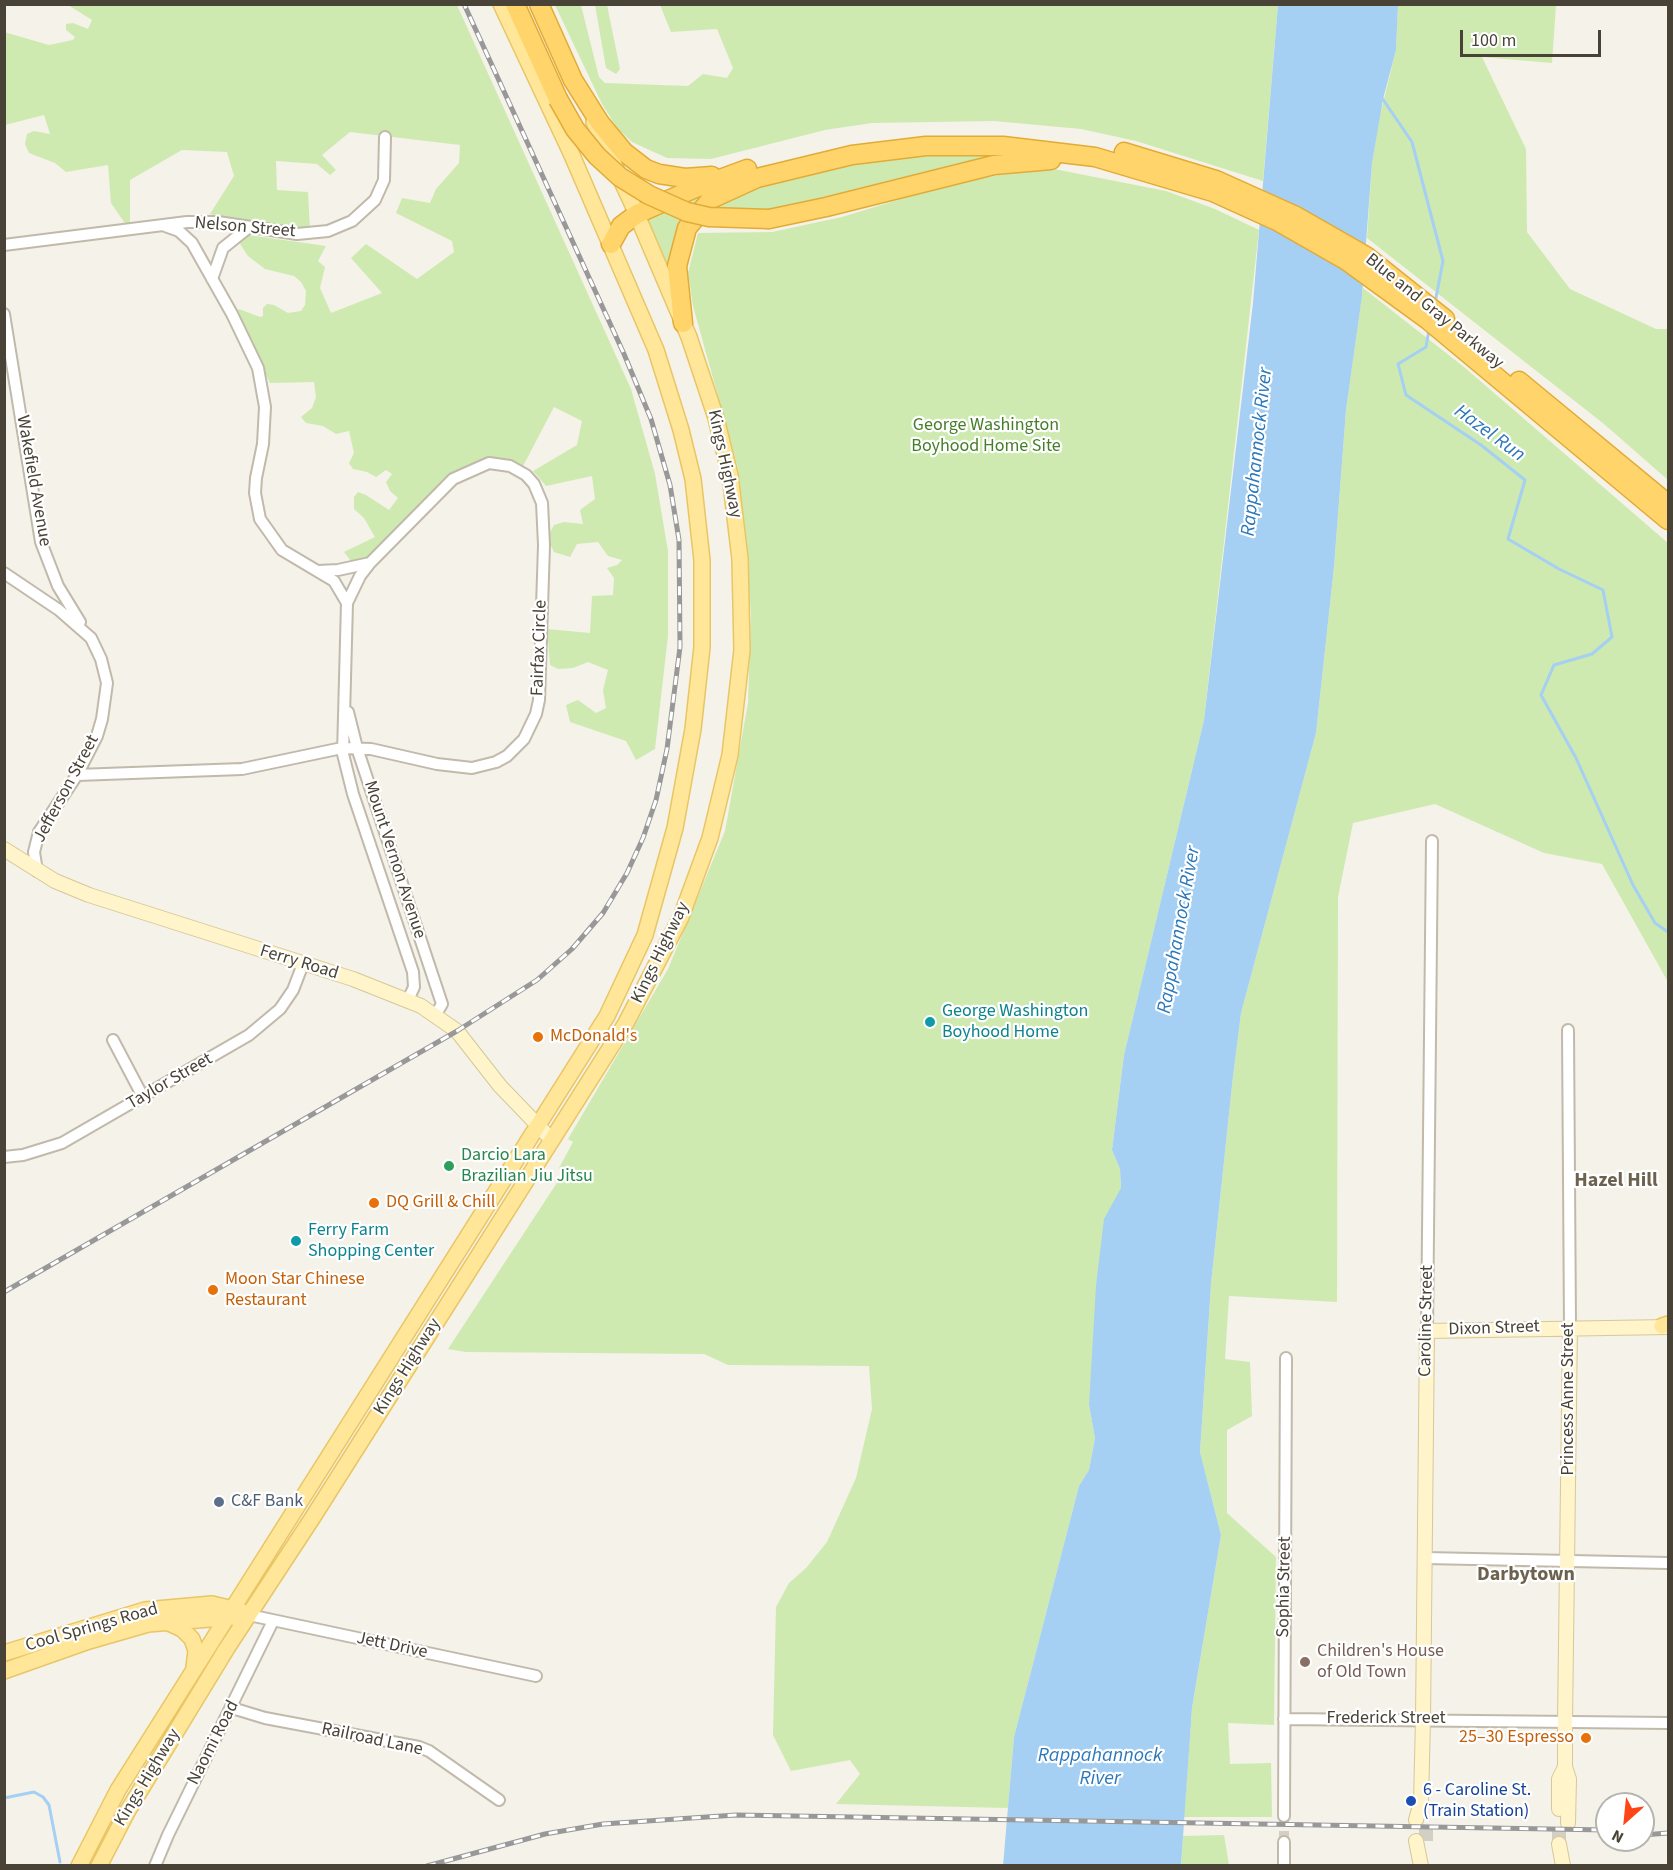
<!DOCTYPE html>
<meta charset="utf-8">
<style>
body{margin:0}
#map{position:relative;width:1673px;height:1870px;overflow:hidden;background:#f5f2e9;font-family:"Source Sans 3",sans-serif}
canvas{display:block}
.frame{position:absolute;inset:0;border:6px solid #494337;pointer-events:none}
.north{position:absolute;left:1595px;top:1792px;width:60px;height:60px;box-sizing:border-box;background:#fff;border:2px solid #b6b4af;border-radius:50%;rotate:207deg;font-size:16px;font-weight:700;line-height:24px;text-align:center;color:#494337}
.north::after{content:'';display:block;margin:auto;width:21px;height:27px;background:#ff4417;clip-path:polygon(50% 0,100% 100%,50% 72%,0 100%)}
.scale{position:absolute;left:1460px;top:30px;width:141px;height:27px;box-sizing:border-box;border:3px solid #494337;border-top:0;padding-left:8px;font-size:18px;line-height:21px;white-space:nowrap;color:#494337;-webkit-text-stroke:4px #fff;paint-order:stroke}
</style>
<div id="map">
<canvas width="1673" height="1870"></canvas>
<div class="frame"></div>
<div class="north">N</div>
<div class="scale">100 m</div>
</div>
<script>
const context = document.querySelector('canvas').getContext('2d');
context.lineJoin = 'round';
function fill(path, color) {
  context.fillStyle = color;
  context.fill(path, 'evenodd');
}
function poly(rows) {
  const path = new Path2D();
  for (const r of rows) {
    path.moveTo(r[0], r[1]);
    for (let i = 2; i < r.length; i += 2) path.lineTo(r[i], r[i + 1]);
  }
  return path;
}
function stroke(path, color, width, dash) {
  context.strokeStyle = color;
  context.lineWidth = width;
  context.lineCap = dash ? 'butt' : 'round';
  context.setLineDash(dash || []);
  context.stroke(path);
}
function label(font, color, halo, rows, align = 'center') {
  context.font = font + ' "Source Sans 3",sans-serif';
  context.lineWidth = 4.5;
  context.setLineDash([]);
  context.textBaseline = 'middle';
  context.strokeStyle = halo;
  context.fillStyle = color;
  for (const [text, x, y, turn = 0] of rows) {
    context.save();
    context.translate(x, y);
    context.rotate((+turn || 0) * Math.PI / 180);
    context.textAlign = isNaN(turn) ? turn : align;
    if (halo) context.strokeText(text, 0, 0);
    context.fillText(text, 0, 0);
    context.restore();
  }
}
fill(poly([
 [687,4,1278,5,1263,181,1136,141,1081,129,994,121,872,123,825,130,711,159,667,158,632,142,618,129,602,104,555,5,581,5,599,77,605,83,688,86,703,74,727,78,733,68,717,29,671,32,660,5],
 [68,5,457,5,631,389,655,474,668,551,668,636,655,749,636,760,626,741,570,722,566,705,578,700,596,713,606,708,603,690,608,670,588,662,573,668,558,669,550,665,547,629,590,633,592,596,613,595,614,578,607,568,617,565,622,560,608,556,598,542,577,544,570,557,554,552,550,544,549,534,554,525,564,522,583,524,580,510,595,499,592,476,546,486,533,471,577,445,582,421,554,407,522,468,491,459,453,474,371,558,354,565,344,552,375,537,364,518,354,509,354,497,358,492,366,495,389,510,398,498,390,491,386,482,392,474,386,470,376,477,367,472,353,469,349,463,354,453,349,431,336,434,323,426,306,423,301,417,312,408,316,397,314,382,270,383,236,313,239,309,260,317,263,316,263,308,267,304,274,305,288,313,301,311,305,305,306,291,301,282,294,276,265,269,248,256,240,244,248,235,326,246,318,261,325,267,320,288,331,313,382,293,351,258,366,244,417,279,454,252,452,241,396,213,402,198,430,203,436,189,459,163,460,145,350,132,322,155,336,170,330,175,317,164,276,161,277,190,308,192,310,230,267,227,210,214,234,176,227,152,182,150,130,180,130,225,124,222,111,203,108,165,66,172,55,163,29,153,25,144,27,134,34,131,50,134,44,115,5,125,4,32,49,45,73,40,75,37,66,30,66,24,73,23,88,29,92,20],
 [595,5,607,5,620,69,616,74,606,68],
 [1398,5,1556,5,1552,63,1482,57,1526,149,1527,232,1570,289,1656,329,1668,329,1668,480,1604,424,1367,238,1372,163,1379,119,1396,50],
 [934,153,1015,154,768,212,711,209,739,191,842,165],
 [1054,169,1166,191,1215,209,1259,230,1204,720,1124,1055,1112,1150,1120,1169,1121,1188,1089,1405,1095,1438,1089,1470,1079,1486,1014,1737,1008,1808,836,1804,860,1774,850,1760,791,1771,773,1735,776,1607,789,1583,806,1568,827,1542,856,1478,872,1409,869,1366,728,1365,704,1354,466,1352,448,1349,564,1172,559,1168,573,1142,568,1139,668,969,725,831,748,703,751,613,738,468,693,306,688,273,698,233,772,232,842,217,937,188,999,175],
 [717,188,669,268,646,217],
 [1363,288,1464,367,1668,543,1668,982,1602,864,1544,853,1435,804,1353,823,1338,897,1337,1302,1229,1296,1225,1359,1250,1362,1252,1416,1227,1430,1227,1513,1276,1557,1274,1725,1228,1723,1230,1764,1271,1763,1272,1817,1184,1817,1192,1708,1221,1535,1200,1452,1211,1284,1233,1076,1241,1013,1316,733,1334,567,1346,410],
 [1224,1835,1229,1865,1181,1866,1183,1836]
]), '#ceeab1');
fill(poly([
 [1278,5,1398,5,1396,50,1383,99,1372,163,1362,296,1346,410,1334,567,1316,733,1241,1013,1233,1076,1211,1284,1200,1452,1221,1535,1192,1708,1181,1865,1003,1866,1014,1737,1079,1486,1089,1470,1095,1438,1089,1405,1096,1286,1104,1219,1121,1188,1120,1169,1112,1150,1124,1055,1204,720,1253,303]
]), '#a5cff3');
stroke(poly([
 [1382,98,1412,142,1443,261,1435,303],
 [1429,330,1426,347,1398,364,1406,395,1481,445,1525,480,1508,539,1559,569,1603,590,1612,637,1592,654,1554,665,1541,695,1576,758,1633,885,1655,923,1668,932],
 [4,1798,34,1792,43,1797,49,1805,60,1862]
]), '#a5cff3', 3);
stroke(poly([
 [1284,1816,1284,1842]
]), '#d3cfc5', 10, [10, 5]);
stroke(poly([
 [1426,1841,1426,1820],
 [1559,1844,1559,1823]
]), '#d3cfc5', 14, [14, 7]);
const street = poly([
 [165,226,179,231,192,243,232,314,258,368,265,407,263,444,256,478,255,493,260,519,282,550,334,581,347,603,343,754,353,794,413,972,414,987,408,1000],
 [4,245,187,222,218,222,297,234,328,231,352,221,375,200,384,180,385,137],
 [212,279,223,248,248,228],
 [4,314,41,542,58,586,80,622],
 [318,571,338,570,370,563],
 [4,573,59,610,91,638,101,659,107,683,102,719,97,736,77,775,39,832,34,852,37,871],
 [348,712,357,748,442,1004,436,1014],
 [77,775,242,769,342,748,371,749,437,764,472,768,496,762,507,756,524,739,536,714,539,700,544,545,542,503,534,484,526,475,510,466,489,463,453,479,370,563,360,576,347,603],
 [1568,1030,1570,1327],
 [113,1040,143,1097],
 [4,1157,23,1155,62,1143,249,1035,280,1009,293,990,303,964],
 [1427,1331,1432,841],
 [1425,1558,1668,1563],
 [249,1615,536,1676],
 [232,1708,265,1718,419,1747,429,1751,499,1800],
 [1284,1719,1668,1723],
 [1284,1816,1286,1358],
 [1284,1842,1284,1866],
 [155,1866,168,1835,273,1621]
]);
const secondary = poly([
 [4,849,55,881,89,895,353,979,421,1006,457,1031,500,1086,552,1140],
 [1559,1809,1559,1779,1565,1767],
 [1416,1820,1421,1802,1423,1719,1427,1331,1668,1327],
 [1568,1823,1569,1779,1565,1767,1565,1722,1570,1327],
 [1416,1841,1421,1866],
 [1559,1844,1563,1866]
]);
const primary = poly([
 [1662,1326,1668,1324],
 [169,1623,182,1629,192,1639,196,1651,194,1667],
 [4,1653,145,1610,212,1604,241,1611],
 [4,1671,89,1641,148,1624,234,1617],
 [79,1866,118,1790,607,1016,645,935,675,828,693,729,702,647,702,560,693,479,681,430,656,350,571,153,501,4],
 [99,1866,127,1812,227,1648,313,1517,626,1023,681,917,710,838,730,755,742,650,740,559,730,475,716,418,689,337,631,201,594,122]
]);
const highway = poly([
 [515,4,558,99],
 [539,4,573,80,600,123,624,152,646,169,659,174,685,178,712,176],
 [1124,152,1216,180,1296,216,1366,256,1445,319],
 [769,219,826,207,994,165,1051,160],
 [611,244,621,226,637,214,693,189,747,169],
 [683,323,677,266,687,228,711,199,757,178,852,155,926,146,1003,146,1095,157,1213,192,1277,221,1347,261,1428,320,1668,520],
 [1519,381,1668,504]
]);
stroke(street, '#c1baab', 14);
stroke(secondary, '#d6c898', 16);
stroke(primary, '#e8c665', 18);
stroke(highway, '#e2ab36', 21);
stroke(street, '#fff', 10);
stroke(secondary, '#fff4ca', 14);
stroke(primary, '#ffe699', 15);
stroke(highway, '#ffd46b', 18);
const rail = poly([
 [4,1292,457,1031,537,980,572,949,603,913,627,873,643,838,656,800,667,749,680,647,679,540,670,485,651,419,624,354,464,4],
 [1643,1835,1668,1833],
 [427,1866,545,1834,603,1824,736,1815,1607,1830]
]);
stroke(rail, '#989898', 5);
stroke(rail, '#fff', 3, [9]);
const highwayBridge = poly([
 [558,99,575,129,597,156,620,177,649,195,687,212,709,217,769,219]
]);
stroke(highwayBridge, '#e2ab36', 21, []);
stroke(highwayBridge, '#ffd46b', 18);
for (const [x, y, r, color] of [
 [930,1022,6,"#0f9aa8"],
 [538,1037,6,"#e8710a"],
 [449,1166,6,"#2e9e5b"],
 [374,1203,6,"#e8710a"],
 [296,1241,6,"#0f9aa8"],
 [213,1290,6,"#e8710a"],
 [219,1502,6,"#5c6f8a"],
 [1305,1662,6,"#8d6e63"],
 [1586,1738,6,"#e8710a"],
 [1411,1801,6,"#1a4fb4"]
]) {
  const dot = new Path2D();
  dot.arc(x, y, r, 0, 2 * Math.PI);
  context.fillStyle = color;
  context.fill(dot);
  stroke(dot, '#fff', 2);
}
label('18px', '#494337', '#fff', [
 ["Nelson Street",245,228,5],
 ["Blue and Gray Parkway",1434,312,39],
 ["Kings Highway",724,464,78],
 ["Wakefield Avenue",33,481,80],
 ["Fairfax Circle",540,648,-88],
 ["Jefferson Street",67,789,-62],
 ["Mount Vernon Avenue",394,860,72],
 ["Kings Highway",661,953,-64],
 ["Ferry Road",299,963,17],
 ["Taylor Street",170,1082,-30],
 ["Caroline Street",1427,1321,-89],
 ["Dixon Street",1494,1329,-2],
 ["Kings Highway",408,1367,-58],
 ["Princess Anne Street",1569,1399,-90],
 ["Sophia Street",1285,1587,-89],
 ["Cool Springs Road",92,1628,-16],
 ["Jett Drive",392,1646,12],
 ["Frederick Street",1386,1719],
 ["Railroad Lane",372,1740,12],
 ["Naomi Road",214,1743,-63],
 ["Kings Highway",148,1778,-59]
]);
label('18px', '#457e28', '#fff', [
 ["George Washington",986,426],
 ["Boyhood Home Site",986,447]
]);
label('18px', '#0d838f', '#fff', [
 ["George Washington",942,1012],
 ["Boyhood Home",942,1033],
 ["Ferry Farm",308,1231],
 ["Shopping Center",308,1252]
], 'left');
label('18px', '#c56008', '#fff', [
 ["McDonald's",550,1037],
 ["DQ Grill & Chill",386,1203],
 ["Moon Star Chinese",225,1280],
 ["Restaurant",225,1301],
 ["25–30 Espresso",1574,1738,"right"]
], 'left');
label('18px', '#27864d', '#fff', [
 ["Darcio Lara",461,1156],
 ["Brazilian Jiu Jitsu",461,1177]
], 'left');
label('18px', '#4e5e75', '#fff', [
 ["C&F Bank",231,1502]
], 'left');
label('18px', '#785e54', '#fff', [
 ["Children's House",1317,1652],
 ["of Old Town",1317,1673]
], 'left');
label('18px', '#164399', '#fff', [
 ["6 - Caroline St.",1423,1791],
 ["(Train Station)",1423,1812]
], 'left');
label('italic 20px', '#2c78ba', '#fff', [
 ["Hazel Run",1489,434,36],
 ["Rappahannock River",1258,452,-84],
 ["Rappahannock River",1180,930,-80],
 ["Rappahannock",1100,1757],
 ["River",1100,1780]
]);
label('bold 20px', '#6c624e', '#fff', [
 ["Hazel Hill",1616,1182],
 ["Darbytown",1526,1576]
]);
</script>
